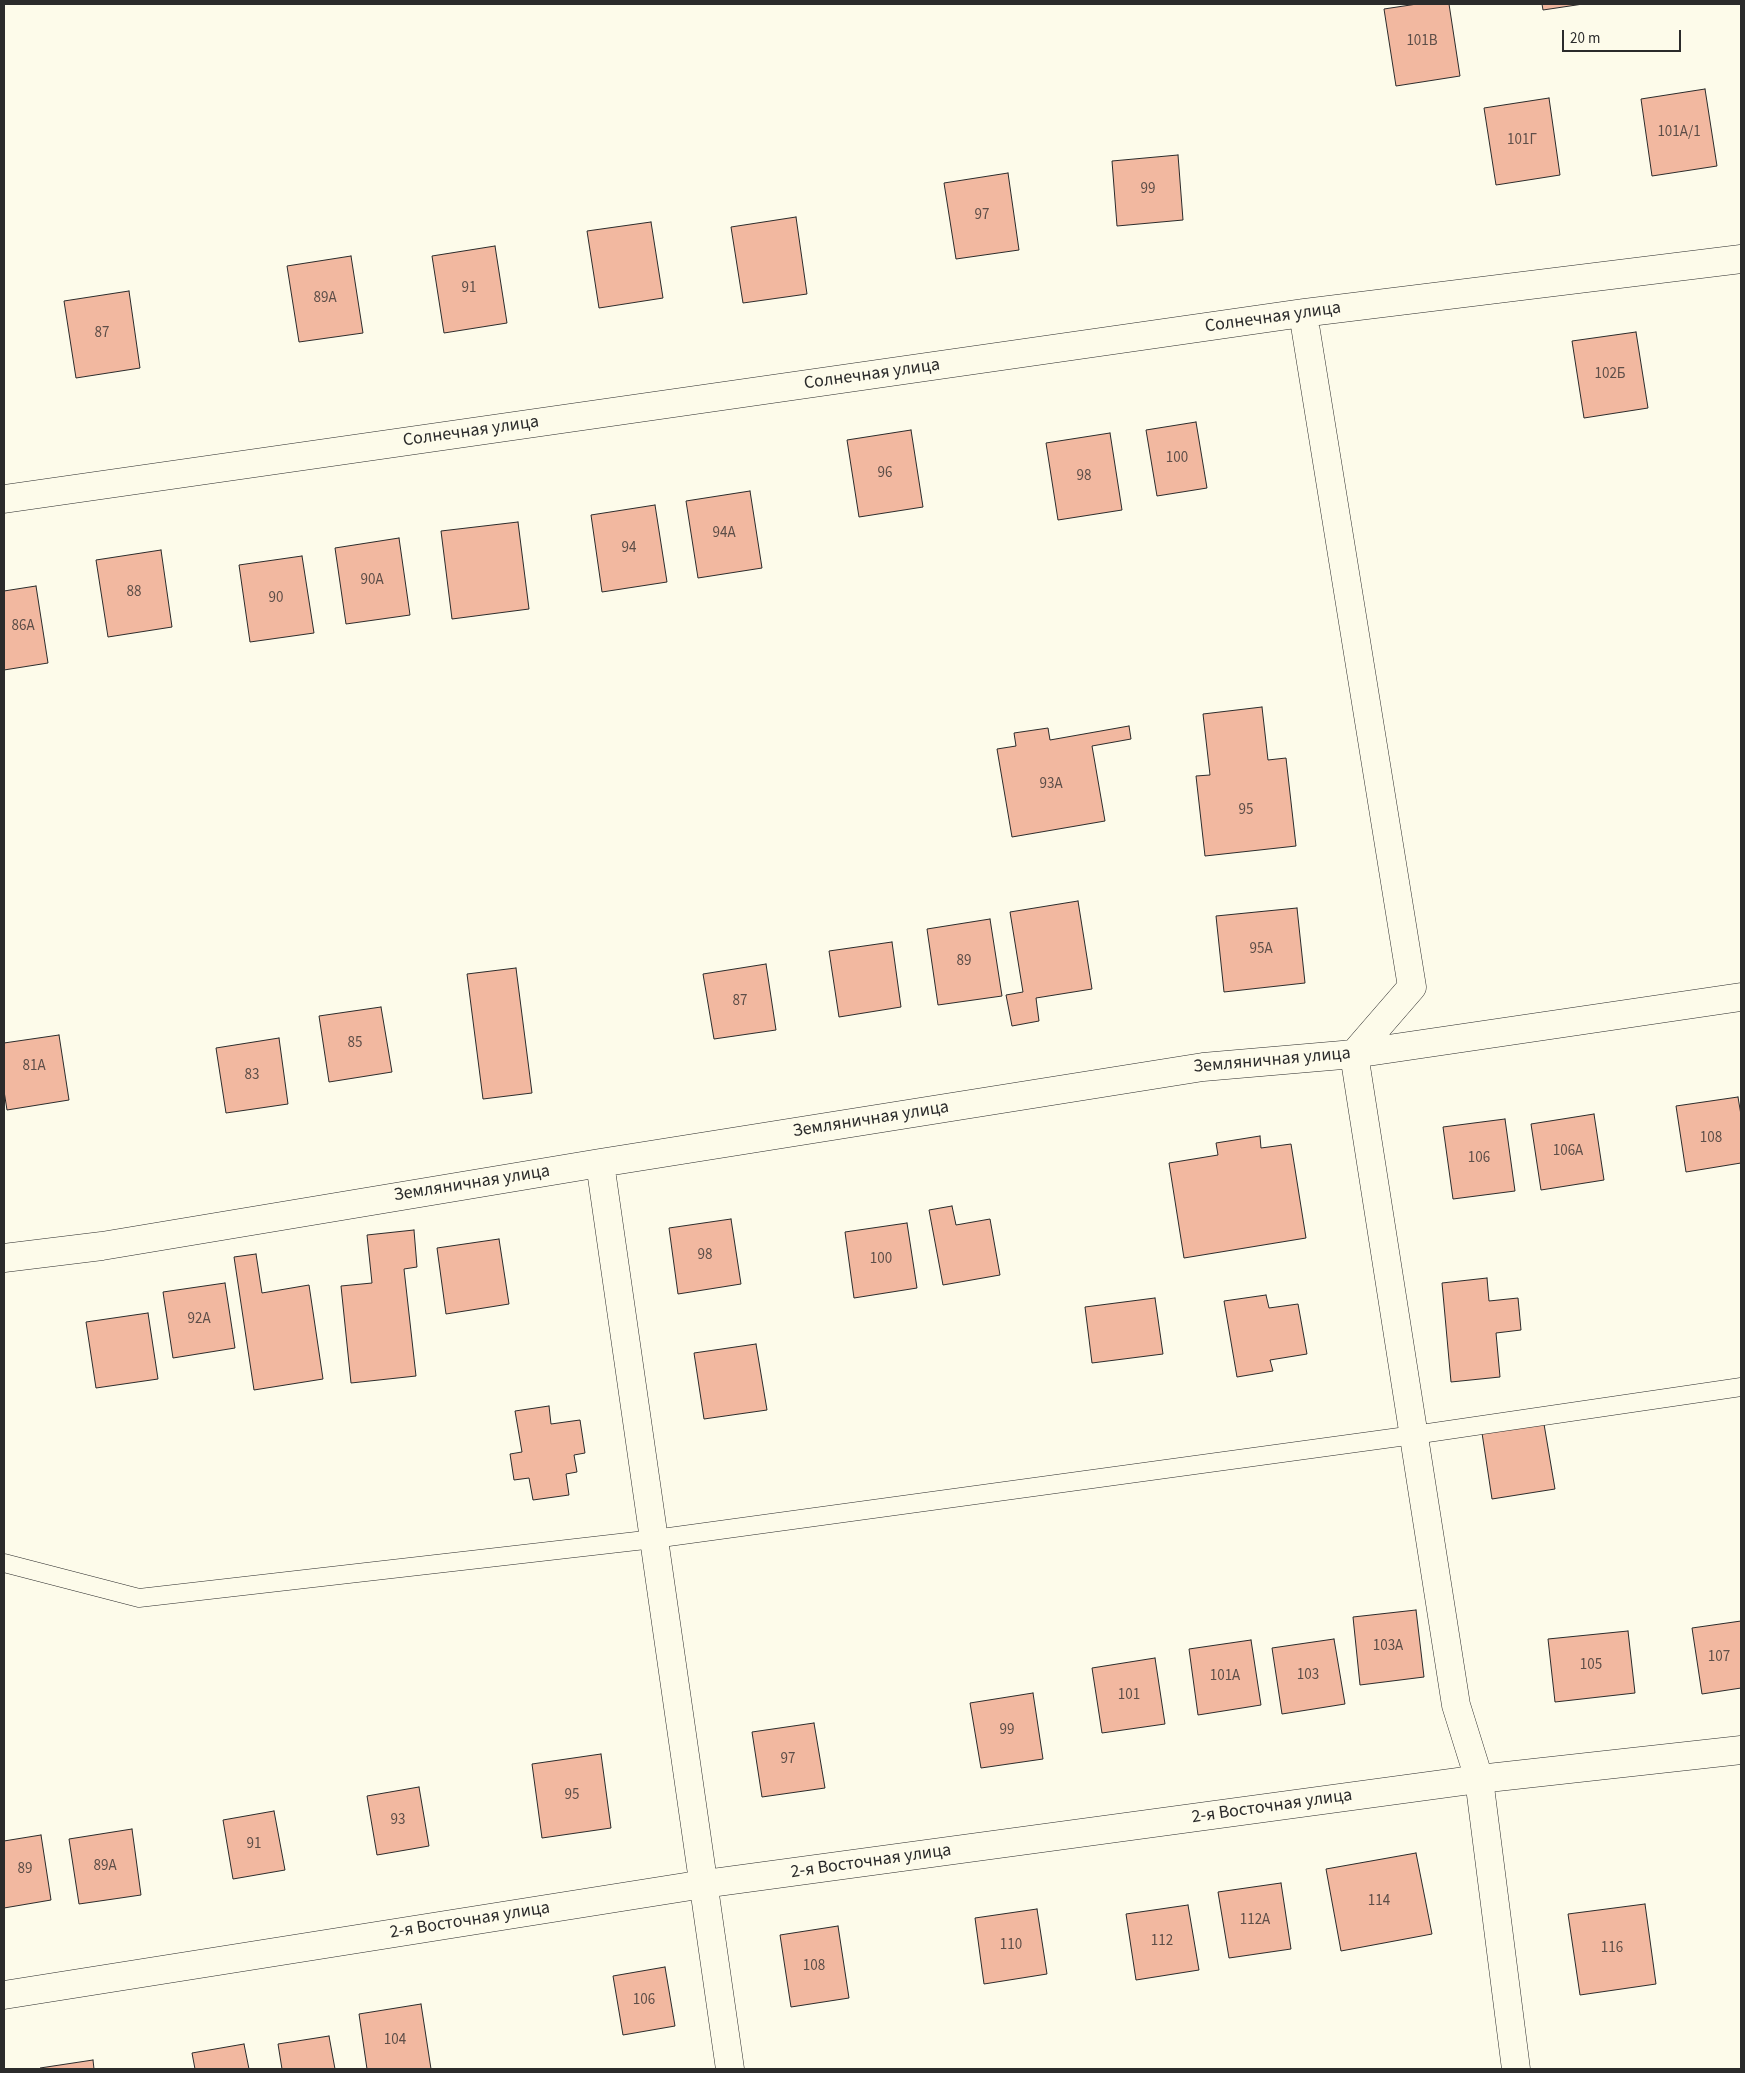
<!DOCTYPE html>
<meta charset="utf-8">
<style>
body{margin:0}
#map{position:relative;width:1745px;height:2073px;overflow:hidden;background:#fdfbea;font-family:"Source Sans 3",sans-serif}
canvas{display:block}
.frame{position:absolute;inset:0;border:5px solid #2b2b2b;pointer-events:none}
.scale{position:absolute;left:1562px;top:30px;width:119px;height:22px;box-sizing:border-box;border:2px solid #2b2b2b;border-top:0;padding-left:6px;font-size:15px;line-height:18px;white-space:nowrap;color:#2b2b2b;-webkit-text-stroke:4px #fdfbea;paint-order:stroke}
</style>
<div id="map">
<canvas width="1745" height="2073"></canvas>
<div class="frame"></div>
<div class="scale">20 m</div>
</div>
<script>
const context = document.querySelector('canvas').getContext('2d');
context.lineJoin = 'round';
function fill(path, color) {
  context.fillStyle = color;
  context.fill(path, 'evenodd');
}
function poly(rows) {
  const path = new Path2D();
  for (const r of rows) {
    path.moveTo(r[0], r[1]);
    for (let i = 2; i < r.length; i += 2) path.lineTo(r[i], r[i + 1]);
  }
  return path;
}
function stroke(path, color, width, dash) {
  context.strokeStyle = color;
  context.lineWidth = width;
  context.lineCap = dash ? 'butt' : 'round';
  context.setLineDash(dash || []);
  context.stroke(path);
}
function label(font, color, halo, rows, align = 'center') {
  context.font = font + ' "Source Sans 3",sans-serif';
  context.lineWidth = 4;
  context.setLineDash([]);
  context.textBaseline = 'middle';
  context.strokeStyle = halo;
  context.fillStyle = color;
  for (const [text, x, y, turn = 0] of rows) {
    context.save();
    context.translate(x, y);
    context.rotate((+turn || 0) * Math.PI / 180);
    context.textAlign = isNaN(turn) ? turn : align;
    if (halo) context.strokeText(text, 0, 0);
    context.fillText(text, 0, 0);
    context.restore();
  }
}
const building = poly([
 [1417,4,1449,4,1460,76,1396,86,1384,9,1417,4],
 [1542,4,1583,4,1543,10,1542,4],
 [1705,89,1717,166,1652,176,1641,99,1705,89],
 [1549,98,1560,175,1496,185,1484,108,1549,98],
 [1178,155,1183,220,1117,226,1112,161,1178,155],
 [1008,173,1019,250,956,259,944,183,1008,173],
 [796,217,807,294,743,303,731,227,796,217],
 [651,222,663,298,599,308,587,231,651,222],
 [495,246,507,323,444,333,432,256,495,246],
 [351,256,363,333,299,342,287,266,351,256],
 [129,291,140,368,76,378,64,301,129,291],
 [1636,332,1648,408,1584,418,1572,341,1636,332],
 [1196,422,1207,488,1157,496,1146,430,1196,422],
 [911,430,923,507,859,517,847,440,911,430],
 [1110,433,1122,510,1058,520,1046,443,1110,433],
 [750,491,762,568,698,578,686,501,750,491],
 [655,505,667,582,602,592,591,515,655,505],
 [518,522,529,609,452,619,441,531,518,522],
 [399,538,410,615,346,624,335,548,399,538],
 [161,550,172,627,108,637,96,560,161,550],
 [302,556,314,633,250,642,239,565,302,556],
 [36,586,48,663,4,670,4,591,36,586],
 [1262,707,1268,760,1286,758,1296,846,1205,856,1196,776,1210,775,1203,714,1262,707],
 [1129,726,1131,739,1092,746,1105,821,1012,837,997,749,1016,746,1014,733,1048,728,1050,740,1129,726],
 [1078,901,1092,989,1036,998,1039,1021,1012,1026,1006,995,1023,992,1010,912,1078,901],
 [1297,908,1305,983,1224,992,1216,916,1297,908],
 [990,919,1002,996,938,1005,927,929,990,919],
 [892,942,901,1007,839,1017,829,951,892,942],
 [766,964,776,1030,714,1039,703,974,766,964],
 [516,968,532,1093,483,1099,467,974,516,968],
 [381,1007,392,1072,329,1082,319,1016,381,1007],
 [59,1035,69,1100,7,1110,4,1091,4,1043,59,1035],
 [279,1038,288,1104,226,1113,216,1048,279,1038],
 [1738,1097,1741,1115,1741,1163,1686,1172,1676,1106,1738,1097],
 [1594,1114,1604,1180,1541,1190,1531,1124,1594,1114],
 [1505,1119,1515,1191,1453,1199,1443,1127,1505,1119],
 [1260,1136,1261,1148,1291,1144,1306,1238,1184,1258,1169,1163,1218,1155,1216,1143,1260,1136],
 [952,1206,956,1225,990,1219,1000,1275,943,1285,929,1210,952,1206],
 [731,1219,741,1284,678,1294,669,1228,731,1219],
 [907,1223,917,1288,854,1298,845,1232,907,1223],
 [414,1230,417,1267,404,1269,416,1376,351,1383,341,1286,372,1283,367,1235,414,1230],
 [499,1239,509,1304,446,1314,437,1248,499,1239],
 [256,1254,262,1293,309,1285,323,1379,254,1390,234,1257,256,1254],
 [1487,1278,1489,1301,1518,1298,1521,1330,1496,1333,1500,1377,1451,1382,1442,1283,1487,1278],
 [225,1283,235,1348,173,1358,163,1292,225,1283],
 [1266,1295,1269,1308,1298,1304,1307,1354,1270,1360,1273,1371,1237,1377,1224,1301,1266,1295],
 [1155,1298,1163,1354,1092,1363,1085,1307,1155,1298],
 [148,1313,158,1379,96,1388,86,1322,148,1313],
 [756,1344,767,1410,704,1419,694,1353,756,1344],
 [549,1406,551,1424,580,1420,585,1453,574,1455,577,1472,566,1474,569,1495,533,1500,529,1478,514,1480,510,1454,522,1452,515,1411,549,1406],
 [1544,1424,1555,1489,1492,1499,1482,1433,1544,1424],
 [1416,1610,1424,1677,1360,1685,1353,1617,1416,1610],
 [1741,1621,1741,1688,1702,1694,1692,1628,1741,1621],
 [1628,1631,1635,1693,1555,1702,1548,1639,1628,1631],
 [1334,1639,1345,1704,1282,1714,1272,1648,1334,1639],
 [1251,1640,1261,1705,1198,1715,1189,1649,1251,1640],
 [1155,1658,1165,1724,1102,1733,1092,1668,1155,1658],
 [1033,1693,1043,1759,981,1768,970,1703,1033,1693],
 [814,1723,825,1788,762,1797,752,1732,814,1723],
 [601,1754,611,1828,542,1838,532,1764,601,1754],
 [419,1787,429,1846,377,1855,367,1796,419,1787],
 [274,1811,285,1870,233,1879,223,1820,274,1811],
 [132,1829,141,1895,79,1904,69,1839,132,1829],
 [41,1835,51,1900,4,1908,4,1841,41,1835],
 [1416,1853,1432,1934,1341,1951,1326,1869,1416,1853],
 [1281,1883,1291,1949,1229,1958,1218,1892,1281,1883],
 [1645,1904,1656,1984,1580,1995,1568,1914,1645,1904],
 [1188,1905,1199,1970,1136,1980,1126,1914,1188,1905],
 [1037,1909,1047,1974,984,1984,975,1918,1037,1909],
 [838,1926,849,1998,791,2007,780,1935,838,1926],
 [665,1967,675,2026,623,2035,613,1976,665,1967],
 [421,2004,431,2069,367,2069,359,2014,421,2004],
 [329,2036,335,2069,282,2069,278,2044,329,2036],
 [244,2044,249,2069,195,2069,192,2053,244,2044],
 [93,2060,94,2069,41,2069,40,2068,93,2060]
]);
fill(building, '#f2b8a0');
stroke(building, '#2b2b2b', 1);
const service = poly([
 [4,1563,139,1598,654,1539,1414,1435,1741,1387]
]);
const minor = poly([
 [1303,313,1412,987,1354,1054,1456,1705,1479,1779,1516,2069],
 [4,499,1303,313,1741,259],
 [600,1163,730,2069],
 [4,1258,102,1246,600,1163,1203,1067,1354,1054,1741,997],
 [4,1995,704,1884,1479,1779,1741,1750]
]);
stroke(service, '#2b2b2b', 19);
stroke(minor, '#2b2b2b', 29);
stroke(service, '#fdfbea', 18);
stroke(minor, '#fdfbea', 28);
label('15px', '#5d4e48', null, [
 ["101В",1422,42],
 ["101А/1",1679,133],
 ["101Г",1522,141],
 ["99",1148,190],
 ["97",982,216],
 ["91",469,289],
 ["89А",325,299],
 ["87",102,334],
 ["102Б",1610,375],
 ["100",1177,459],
 ["96",885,474],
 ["98",1084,477],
 ["94А",724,534],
 ["94",629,549],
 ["90А",372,581],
 ["88",134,593],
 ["90",276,599],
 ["86А",23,627],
 ["93А",1051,785],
 ["95",1246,811],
 ["95А",1261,950],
 ["89",964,962],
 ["87",740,1002],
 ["85",355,1044],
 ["81А",34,1067],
 ["83",252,1076],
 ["108",1711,1139],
 ["106А",1568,1152],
 ["106",1479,1159],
 ["98",705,1256],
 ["100",881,1260],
 ["92А",199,1320],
 ["103А",1388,1647],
 ["107",1719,1658],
 ["105",1591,1666],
 ["103",1308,1676],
 ["101А",1225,1677],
 ["101",1129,1696],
 ["99",1007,1731],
 ["97",788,1760],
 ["95",572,1796],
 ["93",398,1821],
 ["91",254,1845],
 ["89А",105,1867],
 ["89",25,1870],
 ["114",1379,1902],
 ["112А",1255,1921],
 ["112",1162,1942],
 ["110",1011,1946],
 ["116",1612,1949],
 ["108",814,1967],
 ["106",644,2001],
 ["104",395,2041]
]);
label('18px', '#2b2b2b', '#fdfbea', [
 ["Солнечная улица",1273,318,-8],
 ["Солнечная улица",872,375,-8],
 ["Солнечная улица",471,432,-8],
 ["Земляничная улица",1272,1061,-5],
 ["Земляничная улица",871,1120,-9],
 ["Земляничная улица",472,1184,-9],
 ["2-я Восточная улица",1272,1807,-8],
 ["2-я Восточная улица",871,1862,-8],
 ["2-я Восточная улица",470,1921,-9]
]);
</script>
